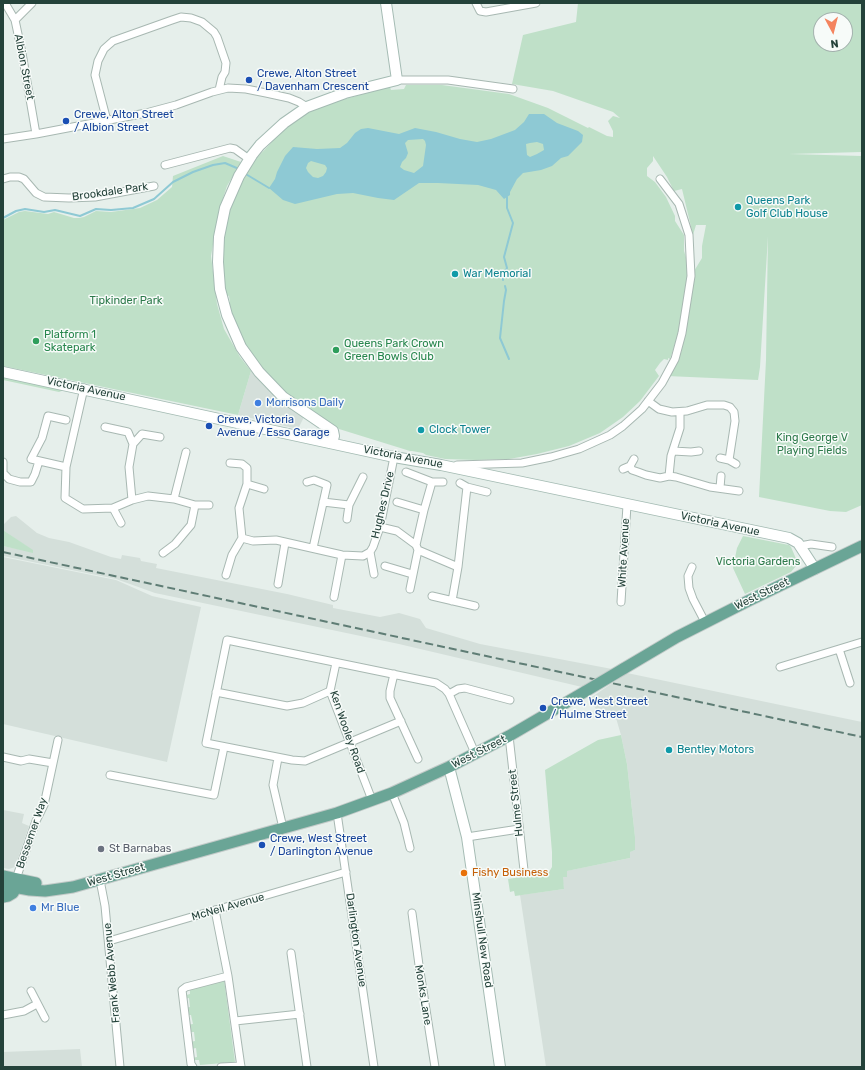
<!DOCTYPE html>
<style>
body{margin:0}
#map{position:relative;width:865px;height:1070px;overflow:hidden;background:#e6efeb;font-family:Rubik,sans-serif}
canvas{display:block}
.frame{position:absolute;inset:0;border:4px solid #24423a;pointer-events:none}
.north{position:absolute;left:813px;top:12px;width:40px;height:40px;box-sizing:border-box;background:#f7fbf9;border:1px solid #a3b1ad;border-radius:50%;rotate:173deg;font-size:11px;font-weight:700;line-height:16px;text-align:center;color:#24423a}
.north::after{content:'';display:block;margin:auto;width:14px;height:18px;background:#f4845f;clip-path:polygon(50% 0,100% 100%,50% 72%,0 100%)}
</style>
<div id="map">
<canvas width="865" height="1070"></canvas>
<div class="frame"></div>
<div class="north">N</div>
</div>
<script>
const context = document.querySelector('canvas').getContext('2d');
context.lineJoin = 'round';
function fill(path, color) {
  context.fillStyle = color;
  context.fill(path, 'evenodd');
}
function poly(rows) {
  const path = new Path2D();
  for (const r of rows) {
    path.moveTo(r[0], r[1]);
    for (let i = 2; i < r.length; i += 2) path.lineTo(r[i], r[i + 1]);
  }
  return path;
}
function stroke(path, color, width, dash) {
  context.strokeStyle = color;
  context.lineWidth = width;
  context.lineCap = dash ? 'butt' : 'round';
  context.setLineDash(dash || []);
  context.stroke(path);
}
function label(font, color, halo, rows, align = 'center') {
  context.font = font + ' Rubik,sans-serif';
  context.lineWidth = 3;
  context.setLineDash([]);
  context.textBaseline = 'middle';
  context.strokeStyle = halo;
  context.fillStyle = color;
  for (const [text, x, y, turn = 0] of rows) {
    context.save();
    context.translate(x, y);
    context.rotate((+turn || 0) * Math.PI / 180);
    context.textAlign = isNaN(turn) ? turn : align;
    if (halo) context.strokeText(text, 0, 0);
    context.fillText(text, 0, 0);
    context.restore();
  }
}
fill(poly([
 [251,371,278,397,293,410,304,417,298,429,238,415],
 [16,516,37,533,49,538,69,542,111,557,121,559,122,555,140,558,141,561,157,564,156,568,287,594,333,605,333,608,380,617,399,613,420,619,426,628,480,644,612,669,582,687,399,644,155,593,116,579,3,556,3,546,33,552,33,551,3,530,3,523,4,524,11,517],
 [3,557,116,580,152,596,201,607,167,762,3,724],
 [627,673,862,722,862,1067,546,1067,520,895,564,889,562,877,566,871,630,858,629,852,635,850,635,837,627,764,621,735,616,718,601,716,589,699],
 [3,810,24,814,22,823,29,826,15,867,9,869,3,868],
 [80,1049,82,1067,3,1067,3,1052]
]), '#d4dfda');
fill(poly([
 [578,3,862,3,862,152,789,154,862,156,862,505,846,512,830,511,759,497,766,360,768,236,760,367,758,380,667,376,681,353,691,276,702,258,702,246,706,225,696,225,693,235,682,189,674,191,667,177,653,156,653,161,647,168,647,176,655,182,666,197,675,216,675,221,684,235,684,251,688,264,686,290,680,329,670,359,668,358,668,360,664,359,660,363,655,370,659,376,640,401,623,417,600,433,569,446,537,454,509,459,476,460,445,459,426,455,423,453,412,451,410,451,339,429,305,408,276,385,252,355,239,334,231,314,228,304,230,302,229,296,226,295,221,269,223,247,227,222,233,199,253,162,287,126,308,112,341,100,390,87,391,90,404,89,406,85,442,85,509,94,548,108,588,128,589,127,607,136,613,137,613,131,608,121,613,116,620,118,613,112,553,91,512,84,523,35,576,22],
 [821,20,845,20,845,44,821,44],
 [223,156,241,162,227,186,219,210,211,256,217,304,224,329,240,357,251,371,238,415,3,366,3,220,19,212,25,211,48,214,54,212,74,218,79,218,84,217,96,211,111,212,140,208,157,200,172,187,173,176],
 [3,374,64,390,59,392,3,380],
 [3,530,33,550,33,553,3,546],
 [743,536,789,545,791,547,797,561,796,566,791,572,745,594,733,568,737,548],
 [621,735,627,764,635,837,635,850,630,852,630,858,567,871,567,877,563,877,564,889,515,896,514,891,510,892,508,879,545,873,549,872,552,867,552,852,545,770,598,740],
 [224,979,235,1062,200,1065,199,1060,192,1060,192,1058,197,1057,196,1048,191,1049,190,1042,195,1041,194,1032,188,1032,187,1025,193,1024,191,1015,186,1015,185,1008,190,1007,189,998,184,999,183,996,190,994,190,989]
]), '#bfe0c8');
fill(poly([
 [529,114,544,114,557,123,578,131,583,135,582,142,568,156,561,158,552,166,541,170,523,173,517,179,510,192,510,195,504,199,496,190,478,185,438,183,419,183,394,200,378,198,353,193,337,194,295,204,283,200,269,188,275,179,277,172,285,156,293,147,317,149,340,148,347,143,355,133,361,129,368,128,399,134,415,128,436,132,460,139,477,142,491,139,515,130,524,122],
 [423,139,425,141,426,145,423,166,414,173,404,170,400,167,402,162,406,158,408,153,405,143,408,140],
 [537,142,543,144,544,150,537,154,530,157,527,155,526,144,530,143],
 [311,161,325,165,327,168,326,172,323,176,318,178,313,177,308,172,306,168,308,163]
]), '#8ec9d4');
stroke(poly([
 [244,173,269,188],
 [3,218,16,211,25,209,44,212,55,210,80,216,96,209,111,210,133,208,154,199,173,182,193,172,213,165,225,163,239,169],
 [503,280,503,276,507,268,504,257,513,223,507,208,507,197],
 [505,286,506,290,504,301,500,338,509,359]
]), '#8ec9d4', 2);
const street = poly([
 [5,3,15,20,22,53,36,134],
 [476,3,480,11,486,12,536,3],
 [15,20,32,3],
 [397,80,448,80,513,89],
 [107,121,95,75,98,61,104,49,113,41,172,20,181,17,191,18,202,22,214,32,217,37,226,63,225,72,222,77,219,90],
 [3,139,36,134,146,113,176,105,212,92,228,88,246,89,266,93,289,98,299,102,307,107],
 [165,165,230,148,235,149,249,159],
 [3,179,10,177,19,177,24,179,36,193,44,197,69,198,95,197,154,186],
 [84,388,66,467,65,498,83,509,113,508,132,500,148,496,174,499,195,505,209,505],
 [648,401,659,409,672,412,687,411,707,405,724,405,730,407,734,412,735,421,729,460],
 [105,427,128,432,133,444,129,467,132,500],
 [133,444,142,434,160,437],
 [673,451,691,452,699,451],
 [720,458,729,460,736,464],
 [3,462,3,473,9,479,20,482,31,482,35,474,39,461],
 [230,463,242,464,247,468,247,484,239,508,242,538,253,541,276,540,342,555,363,556,370,552,373,547,380,527,394,457],
 [457,465,522,463,551,457,579,449,610,435,623,426,642,409,662,383,675,359,682,333,691,276,689,235,679,204,660,179],
 [630,466,632,470,638,472,646,475,660,478,669,476,671,456,680,428,680,412],
 [66,467,31,459,42,438,48,416,66,420],
 [623,469,630,466,634,459],
 [406,472,432,482,424,510],
 [669,476,676,477,710,487,739,491],
 [307,482,314,480,327,485,313,548],
 [432,482,443,482],
 [460,483,467,487],
 [247,484,264,489],
 [720,488,721,476],
 [174,499,186,452],
 [323,502,349,505],
 [397,502,424,510,416,545],
 [113,508,121,523],
 [347,519,349,505,363,477],
 [380,527,397,531,416,545,418,550,458,567],
 [800,546,811,544,832,547],
 [370,552,374,574],
 [163,553,175,544,191,525,195,505],
 [385,566,412,574],
 [692,567,688,576,689,588,693,599,705,622],
 [226,575,232,555,242,538],
 [278,584,285,543],
 [410,589,418,550],
 [432,596,475,606],
 [334,597,342,555],
 [452,601,458,567,467,487,487,492],
 [621,602,627,505],
 [839,649,850,683],
 [336,663,330,691,372,800],
 [780,667,862,642],
 [394,674,390,691,390,698,418,759],
 [216,692,287,706,303,703,330,691],
 [449,694,458,689,465,688,510,700],
 [401,721,305,761,292,760,206,743,227,640,436,683,445,689,449,694,475,753],
 [509,736,524,870],
 [3,757,21,761,29,759,53,763],
 [278,758,273,785,283,828],
 [110,775,214,795,224,747],
 [392,793,404,823,410,848],
 [337,813,374,1067],
 [467,837,519,829],
 [16,879,36,821,44,805,58,740],
 [100,880,105,906,120,1067],
 [215,910,228,976,241,1067],
 [412,913,419,965,435,1067],
 [109,941,346,872],
 [291,953,307,1067],
 [31,991,45,1018],
 [3,1015,24,1011,37,1004],
 [235,1021,300,1014],
 [193,1067,191,1064,182,990,186,987,228,976],
 [221,1067,241,1066]
]);
const secondary = poly([
 [3,372,394,457,441,465,789,538,798,543,815,569],
 [332,443,334,436,333,431,283,397,259,372,241,347,227,315,220,289,218,262,219,237,225,208,239,176,252,155,260,145,284,123,307,107,345,93,397,80,386,3],
 [449,767,467,837,500,1067]
]);
const primary = poly([
 [623,669,677,637,748,601,862,546],
 [3,876,36,883],
 [3,885,30,890,45,891,73,887,337,813,392,793,449,767,509,736,586,691],
 [3,897,8,896,13,893,16,888,16,881]
]);
stroke(street, '#a8b8b2', 9);
stroke(secondary, '#a4bbb3', 12);
stroke(primary, '#c2cac8', 13);
stroke(street, '#fff', 7);
stroke(secondary, '#fff', 10);
stroke(primary, '#6aa596', 11);
stroke(poly([
 [3,552,862,737]
]), '#5f7d75', 2, [8, 4]);
const primaryBridge = poly([
 [586,691,623,669]
]);
stroke(primaryBridge, '#c2cac8', 13, []);
stroke(primaryBridge, '#6aa596', 11);
for (const [x, y, r, color] of [
 [249,80,4,"#1a4fb4"],
 [66,121,4,"#1a4fb4"],
 [738,207,4,"#0f9aa8"],
 [455,274,4,"#0f9aa8"],
 [36,341,4,"#2e9e5b"],
 [336,350,4,"#2e9e5b"],
 [258,403,4,"#3f7fe0"],
 [209,426,4,"#1a4fb4"],
 [421,430,4,"#0f9aa8"],
 [543,708,4,"#1a4fb4"],
 [669,750,4,"#0f9aa8"],
 [262,845,4,"#1a4fb4"],
 [101,849,4,"#6b7280"],
 [464,873,4,"#e8710a"],
 [33,908,4,"#3f7fe0"]
]) {
  const dot = new Path2D();
  dot.arc(x, y, r, 0, 2 * Math.PI);
  context.fillStyle = color;
  context.fill(dot);
  stroke(dot, '#f7fbf9', 1.5);
}
label('11px', '#24423a', '#f7fbf9', [
 ["Albion Street",24,67,79],
 ["Brookdale Park",110,192,-8],
 ["Victoria Avenue",86,389,12],
 ["Victoria Avenue",403,457,11],
 ["Hughes Drive",383,505,-77],
 ["Victoria Avenue",720,524,12],
 ["White Avenue",624,553,-87],
 ["West Street",762,594,-26],
 ["Ken Wooley Road",347,732,71],
 ["West Street",479,752,-27],
 ["Hulme Street",516,803,-96],
 ["Bessemer Way",32,833,-71],
 ["West Street",116,875,-16],
 ["McNeil Avenue",228,907,-16],
 ["Darlington Avenue",356,940,82],
 ["Minshull New Road",482,940,82],
 ["Frank Webb Avenue",112,973,-95],
 ["Monks Lane",423,995,81]
]);
label('11px', '#164399', '#f7fbf9', [
 ["Crewe, Alton Street",257,74],
 ["/ Davenham Crescent",257,87],
 ["Crewe, Alton Street",74,115],
 ["/ Albion Street",74,128],
 ["Crewe, Victoria",217,420],
 ["Avenue / Esso Garage",217,433],
 ["Crewe, West Street",551,702],
 ["/ Hulme Street",551,715],
 ["Crewe, West Street",270,839],
 ["/ Darlington Avenue",270,852]
], 'left');
label('11px', '#0d838f', '#f7fbf9', [
 ["Queens Park",746,201],
 ["Golf Club House",746,214],
 ["War Memorial",463,274],
 ["Clock Tower",429,430],
 ["Bentley Motors",677,750]
], 'left');
label('11px', '#2d7a4b', '#f7fbf9', [
 ["Tipkinder Park",126,301],
 ["King George V",812,438],
 ["Playing Fields",812,451],
 ["Victoria Gardens",758,562]
]);
label('11px', '#27864d', '#f7fbf9', [
 ["Platform 1",44,335],
 ["Skatepark",44,348],
 ["Queens Park Crown",344,344],
 ["Green Bowls Club",344,357]
], 'left');
label('11px', '#366cbe', '#f7fbf9', [
 ["Morrisons Daily",266,403],
 ["Mr Blue",41,908]
], 'left');
label('11px', '#5b616d', '#f7fbf9', [
 ["St Barnabas",109,849]
], 'left');
label('11px', '#c56008', '#f7fbf9', [
 ["Fishy Business",472,873]
], 'left');
</script>
